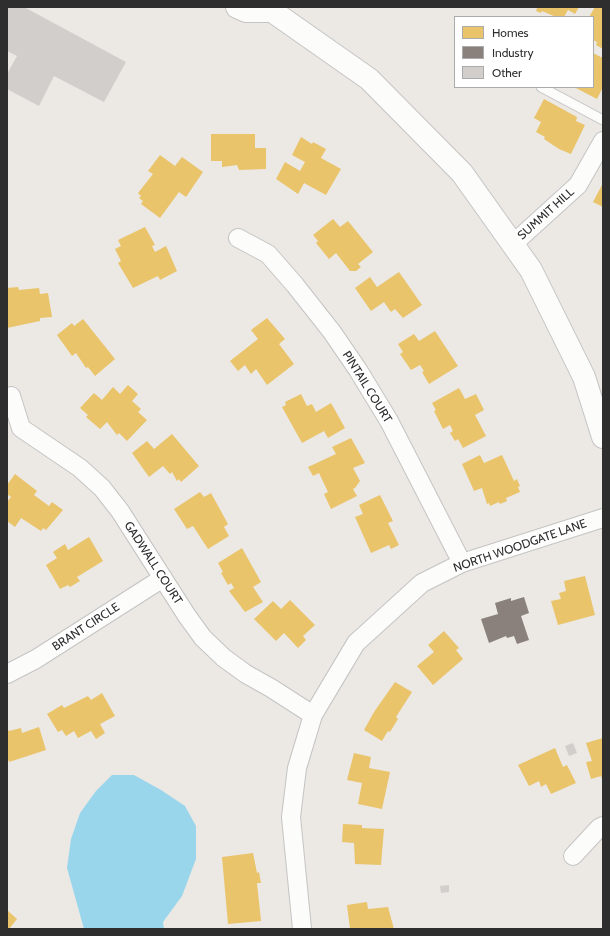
<!DOCTYPE html>
<style>
body{margin:0}
#map{position:relative;width:610px;height:936px;overflow:hidden;background:#ece8e4;font-family:Cabin,sans-serif}
canvas{display:block}
.frame{position:absolute;inset:0;border:8px solid #2e2e2e;pointer-events:none}
.legend{position:absolute;left:454px;top:16px;width:140px;height:72px;box-sizing:border-box;background:#fff;border:1px solid #ababab;margin:0;padding:5px 7px;list-style:none;font-size:12px;color:#2e2e2e}
.legend li{display:flex;align-items:center;gap:8px;height:20px}
.legend b{width:20px;border:1px solid #ababab}
</style>
<div id="map">
<canvas width="610" height="936"></canvas>
<div class="frame"></div>
<ul class="legend">
<li><b style="height:11px;background:#e9c46a"></b>Homes</li>
<li><b style="height:11px;background:#8a817c"></b>Industry</li>
<li><b style="height:11px;background:#d1cecb"></b>Other</li>
</ul>
</div>
<script>
const context = document.querySelector('canvas').getContext('2d');
context.lineJoin = 'round';
function fill(path, color) {
  context.fillStyle = color;
  context.fill(path, 'evenodd');
}
function poly(rows) {
  const path = new Path2D();
  for (const r of rows) {
    path.moveTo(r[0], r[1]);
    for (let i = 2; i < r.length; i += 2) path.lineTo(r[i], r[i + 1]);
  }
  return path;
}
function stroke(path, color, width, dash) {
  context.strokeStyle = color;
  context.lineWidth = width;
  context.lineCap = dash ? 'butt' : 'round';
  context.setLineDash(dash || []);
  context.stroke(path);
}
function label(font, color, halo, rows, align = 'center') {
  context.font = font + ' Cabin,sans-serif';
  context.lineWidth = 4;
  context.setLineDash([]);
  context.textBaseline = 'middle';
  context.strokeStyle = halo;
  context.fillStyle = color;
  for (const [text, x, y, turn = 0] of rows) {
    context.save();
    context.translate(x, y);
    context.rotate((+turn || 0) * Math.PI / 180);
    context.textAlign = isNaN(turn) ? turn : align;
    if (halo) context.strokeText(text, 0, 0);
    context.fillText(text, 0, 0);
    context.restore();
  }
}
fill(poly([
 [112,775,134,775,161,790,185,806,196,826,196,859,182,896,163,922,164,929,84,929,67,868,71,839,80,813,96,791]
]), '#99d6ec');
fill(poly([
 [535,7,579,7,575,14,568,10,564,17,556,17,542,11,541,13,536,11,537,8],
 [595,7,603,7,603,49,596,45,597,42,593,40,593,17,589,17],
 [593,53,603,58,603,87,597,99,574,87,593,87],
 [544,99,577,117,576,121,585,125,571,154,559,149,544,139,545,137,536,132,541,122,534,118],
 [211,134,255,134,255,148,266,148,266,169,239,170,237,165,222,167,222,161,211,161],
 [301,137,312,144,313,142,326,149,321,158,341,169,326,195,304,183,298,194,276,179,285,162,300,171,305,162,292,155],
 [160,155,175,166,182,157,203,172,186,197,179,192,160,218,141,204,143,201,139,198,141,196,138,193,153,174,148,171],
 [603,183,603,207,593,202],
 [333,219,340,227,348,221,373,252,358,264,361,267,356,271,350,271,336,253,329,259,316,243,318,241,313,235],
 [145,227,155,245,152,246,155,252,166,246,177,271,160,280,158,276,133,288,118,263,121,261,115,249,121,246,118,240],
 [399,272,422,305,403,318,395,309,391,312,384,302,371,311,355,288,370,277,377,287],
 [18,287,19,290,39,288,40,294,48,293,52,317,40,318,40,321,7,328,7,288],
 [267,318,285,339,279,344,294,364,267,385,256,369,251,374,245,365,238,371,230,361,258,339,251,330],
 [83,319,115,359,95,376,88,367,86,368,76,353,72,356,57,335,72,323,74,326],
 [435,331,458,366,429,384,422,372,424,371,420,365,411,370,400,354,403,352,398,344,414,334,419,341],
 [128,385,138,394,132,401,141,409,138,412,147,420,127,441,119,433,117,435,107,422,100,429,86,417,88,415,80,408,94,393,102,400,113,387,120,394],
 [459,388,465,399,476,394,484,410,475,415,486,436,463,448,458,439,455,441,450,433,453,431,450,425,443,429,434,411,436,410,432,403],
 [301,394,307,406,312,404,316,412,331,403,345,428,328,438,324,431,302,443,282,407,286,405,285,402],
 [172,434,199,466,181,482,179,479,177,481,172,472,170,474,163,466,149,477,132,453,147,441,154,449],
 [351,438,365,463,353,468,360,481,355,488,353,489,357,496,331,509,324,494,328,492,319,473,313,476,308,467,336,454,332,447],
 [480,455,484,463,502,455,514,481,517,479,520,486,518,487,520,492,506,498,507,501,500,504,499,502,490,506,489,503,487,504,482,488,474,491,462,464],
 [15,474,37,491,34,495,49,506,52,502,63,510,46,530,43,528,41,531,21,518,15,527,7,521,7,502,11,497,7,494,7,485],
 [200,492,204,497,211,493,228,524,224,527,229,536,208,549,193,526,187,529,174,509],
 [380,495,393,521,388,523,399,545,391,549,389,545,371,553,355,517,363,514,359,505],
 [89,537,103,561,77,577,80,581,70,587,68,585,60,589,46,565,57,558,53,552,65,544,68,550],
 [242,548,261,582,253,587,263,602,245,612,229,591,234,588,231,583,228,585,221,573,223,572,218,563],
 [585,576,595,615,558,625,551,601,561,599,559,593,566,591,564,581],
 [290,600,315,625,303,636,306,640,298,648,284,633,276,641,254,619,273,601,281,609],
 [444,631,459,648,456,650,463,659,433,685,417,666,434,652,428,645],
 [395,682,412,692,396,717,398,719,390,732,388,731,382,741,364,730,374,712],
 [102,693,115,716,100,724,105,733,96,739,91,731,78,738,74,731,66,736,62,730,58,732,47,714,62,705,64,708,88,696,91,700],
 [39,727,46,750,9,762,7,756,7,728,9,731,21,728,22,733],
 [603,738,603,781,601,776,591,779,586,762,592,761,586,743],
 [555,748,563,767,567,765,576,783,551,794,546,784,541,787,539,781,529,786,518,765],
 [354,753,371,757,369,768,390,772,382,809,358,804,362,783,347,780],
 [343,824,362,825,362,828,384,829,381,865,355,864,354,843,342,842],
 [253,853,257,873,259,872,261,883,257,883,261,921,228,924,222,857],
 [367,902,368,909,388,907,394,929,350,929,347,905],
 [7,910,17,919,9,929,7,929]
]), '#e9c46a');
fill(poly([
 [524,597,529,613,521,616,529,640,517,644,514,636,507,638,506,636,489,643,481,619,498,614,495,603,511,598,511,601]
]), '#8a817c');
fill(poly([
 [9,7,24,7,126,62,104,102,54,76,39,106,7,89,7,74,17,56,7,51,7,10],
 [573,743,577,753,569,756,565,746],
 [449,885,449,892,441,893,440,886]
]), '#d1cecb');
const service = poly([
 [541,87,603,120]
]);
const minor = poly([
 [238,238,268,254,295,285,332,332,358,370,389,421,462,563],
 [513,244,578,185,603,141],
 [11,396,21,428,80,468,102,488,120,511,187,616,203,638,224,658,246,674,271,688,313,715],
 [7,674,36,659,163,578],
 [573,856,599,828,603,826],
 [302,929,291,817,297,768,313,715,356,643,422,583,462,563,603,518]
]);
const tertiary = poly([
 [237,7,246,11,272,11],
 [271,7,272,11,369,79,462,173,531,270,584,377,603,437]
]);
stroke(service, '#c5c4c5', 11);
stroke(minor, '#c5c4c5', 20);
stroke(tertiary, '#c5c4c5', 24);
stroke(service, '#fcfcfb', 9);
stroke(minor, '#fcfcfb', 18);
stroke(tertiary, '#fcfcfb', 22);
label('12px', '#2e2e2e', '#fff', [
 ["SUMMIT HILL",546,214,-42],
 ["PINTAIL COURT",367,387,58],
 ["NORTH WOODGATE LANE",520,546,-19],
 ["GADWALL COURT",153,563,57],
 ["BRANT CIRCLE",86,627,-33]
]);
</script>
